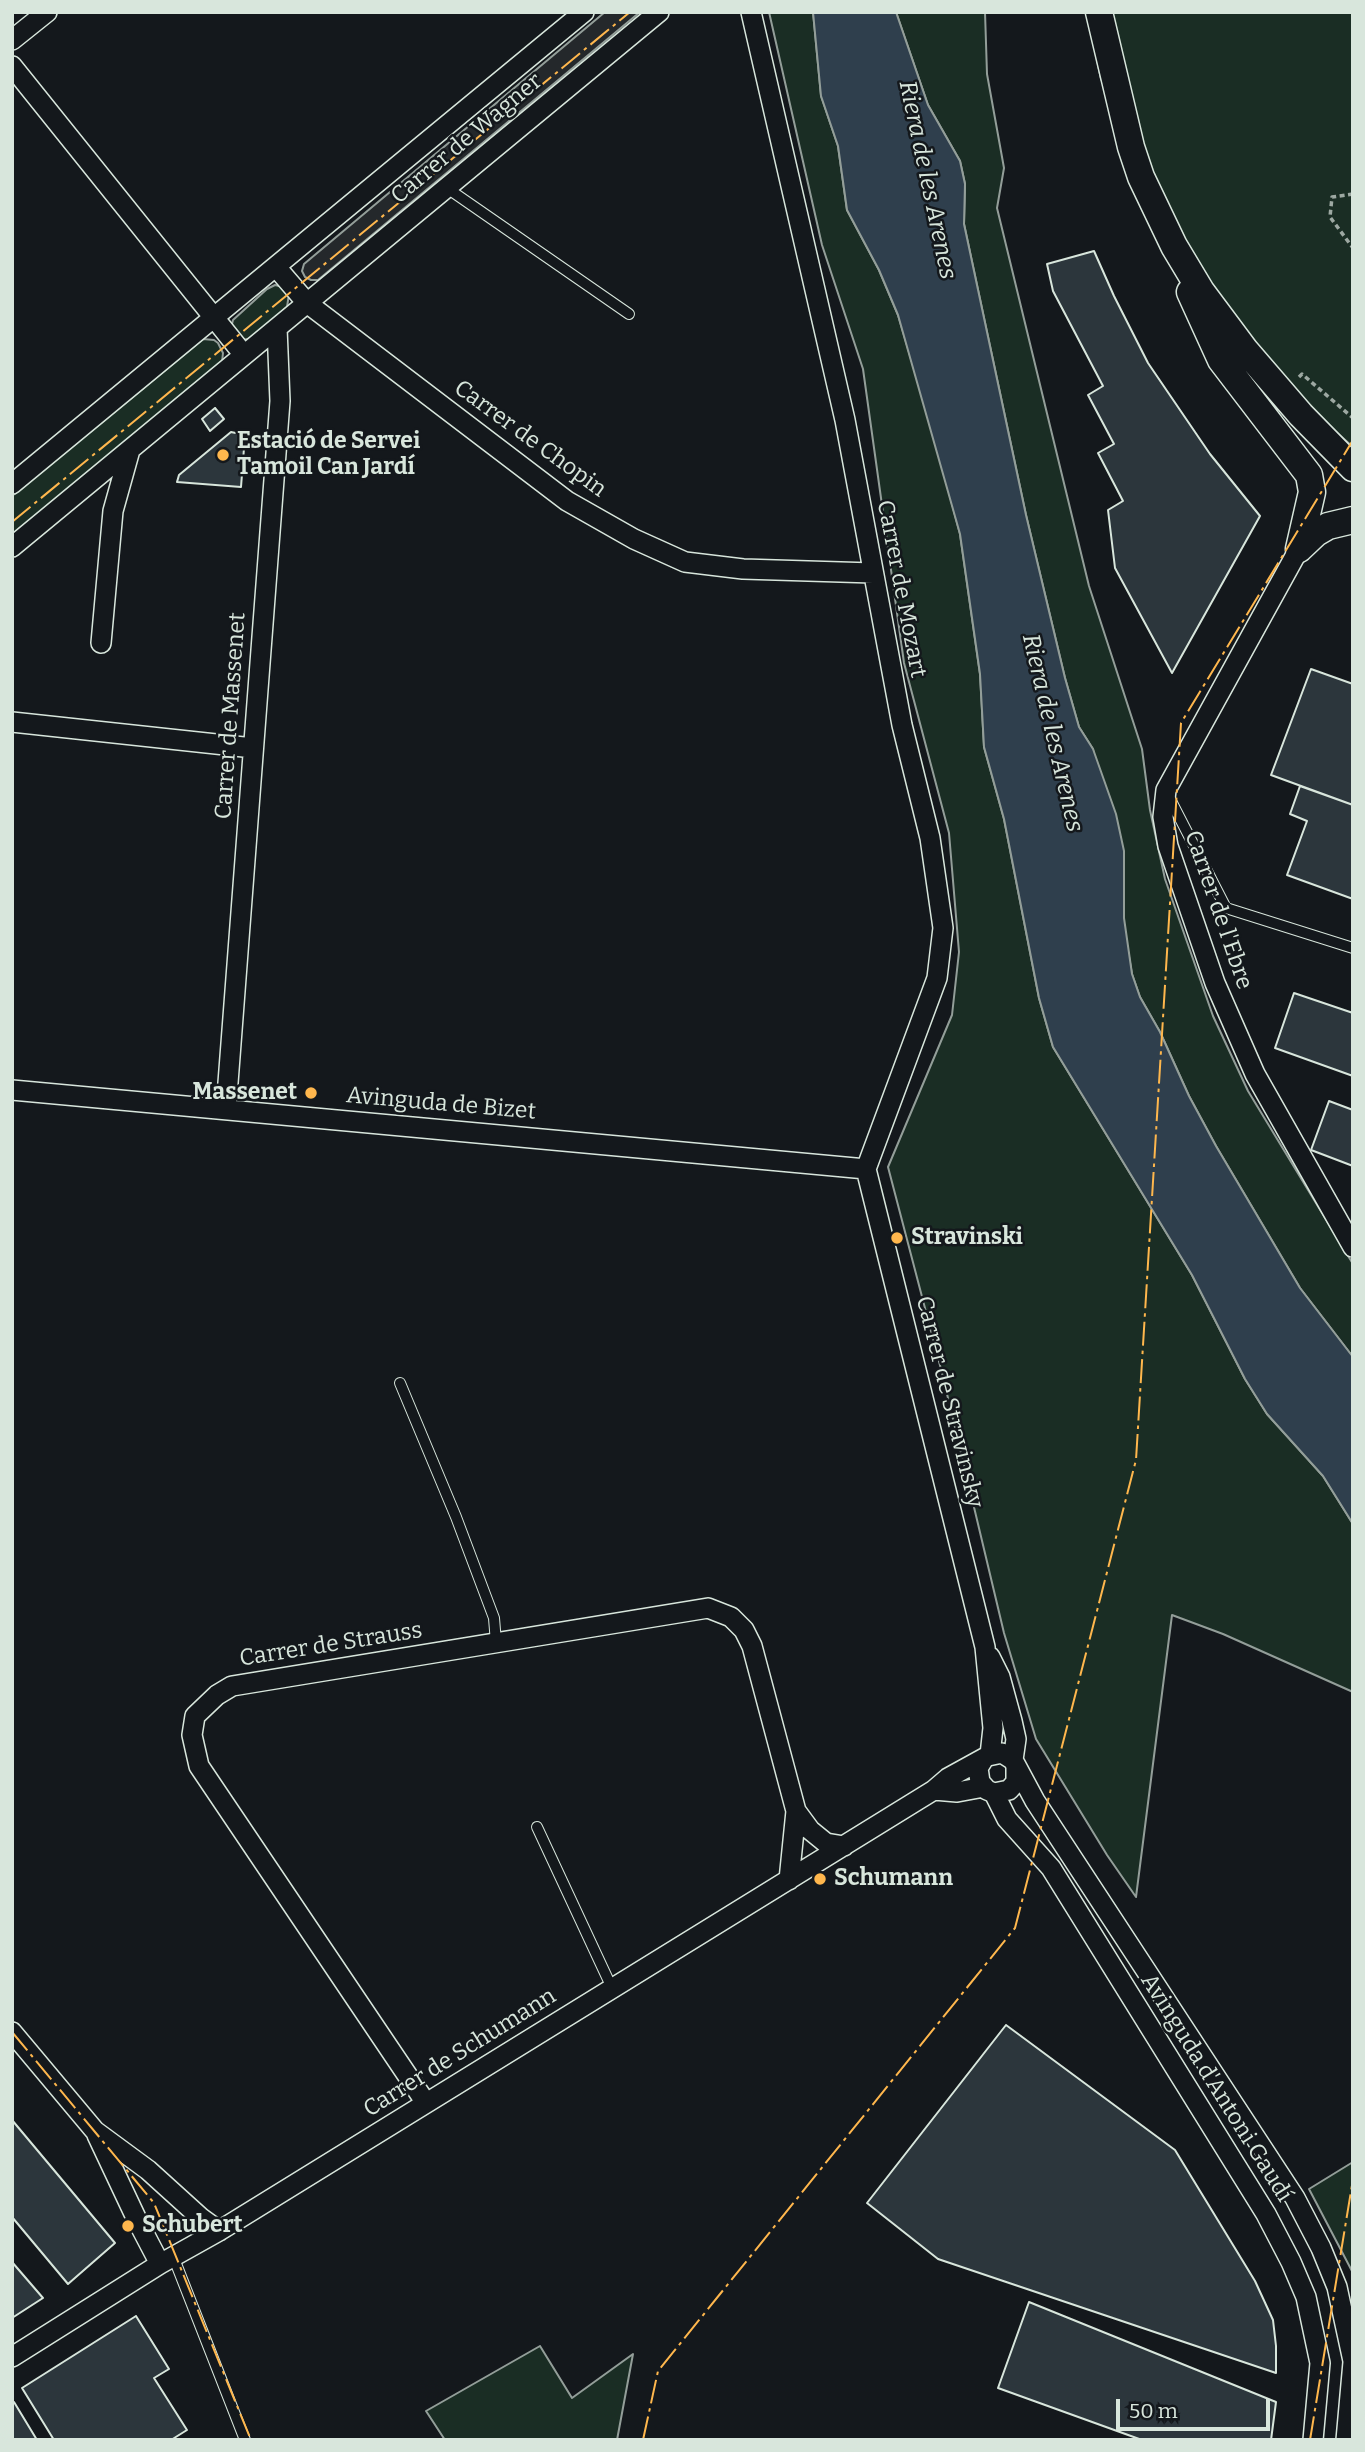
<!DOCTYPE html>
<meta charset="utf-8">
<style>
body{margin:0}
#map{position:relative;width:1365px;height:2452px;overflow:hidden;background:#14181c;font-family:Bitter,serif}
canvas{display:block}
.frame{position:absolute;inset:0;border:14px solid #d8e6dc;pointer-events:none}
.scale{position:absolute;left:1116px;top:2399px;width:154px;height:32px;box-sizing:border-box;border:4px solid #d8e6dc;border-top:0;padding-left:9px;font-size:21px;line-height:24px;white-space:nowrap;color:#d8e6dc;-webkit-text-stroke:5px #14181c;paint-order:stroke}
</style>
<div id="map">
<canvas width="1365" height="2452"></canvas>
<div class="frame"></div>
<div class="scale">50 m</div>
</div>
<script>
const context = document.querySelector('canvas').getContext('2d');
context.lineJoin = 'round';
function fill(path, color) {
  context.fillStyle = color;
  context.fill(path, 'evenodd');
}
function poly(rows) {
  const path = new Path2D();
  for (const r of rows) {
    path.moveTo(r[0], r[1]);
    for (let i = 2; i < r.length; i += 2) path.lineTo(r[i], r[i + 1]);
  }
  return path;
}
function stroke(path, color, width, dash) {
  context.strokeStyle = color;
  context.lineWidth = width;
  context.lineCap = dash ? 'butt' : 'round';
  context.setLineDash(dash || []);
  context.stroke(path);
}
function label(font, color, halo, rows, align = 'center') {
  context.font = font + ' Bitter,serif';
  context.lineWidth = 5;
  context.setLineDash([]);
  context.textBaseline = 'middle';
  context.strokeStyle = halo;
  context.fillStyle = color;
  for (const [text, x, y, turn = 0] of rows) {
    context.save();
    context.translate(x, y);
    context.rotate((+turn || 0) * Math.PI / 180);
    context.textAlign = isNaN(turn) ? turn : align;
    if (halo) context.strokeText(text, 0, 0);
    context.fillText(text, 0, 0);
    context.restore();
  }
}
const green = poly([
 [769,12,813,12,821,96,838,146,847,210,879,270,898,315,935,440,960,534,980,674,984,747,1004,819,1039,998,1053,1047,1192,1275,1245,1379,1267,1414,1323,1476,1353,1524,1353,1692,1223,1634,1172,1615,1136,1897,1107,1855,1036,1739,1004,1633,942,1373,888,1167,952,1015,959,952,949,833,904,663,863,369,822,245,769,12],
 [896,12,985,12,987,74,1004,168,997,208,1089,586,1142,749,1150,810,1165,879,1213,1016,1248,1091,1353,1264,1353,1357,1300,1288,1216,1146,1189,1096,1160,1032,1140,997,1132,974,1093,749,1079,727,1065,678,1026,515,964,224,965,184,960,161,928,105,896,12],
 [1087,12,1353,12,1353,447,1309,408,1232,315,1186,245,1101,79,1087,12],
 [275,285,283,287,289,294,287,307,252,338,243,340,231,328,233,320,267,289,275,285],
 [203,339,214,340,218,343,223,353,222,362,12,537,12,496,203,339],
 [1353,2162,1353,2273,1309,2189,1353,2162],
 [540,2346,572,2398,633,2354,617,2440,445,2440,426,2411,540,2346]
]);
fill(green, '#1a2d24');
stroke(green, '#939e99', 2);
const parking = poly([
 [605,12,640,12,318,280,311,280,305,277,302,271,304,264,605,12]
]);
fill(parking, '#24282b');
stroke(parking, '#939e99', 2);
const water = poly([
 [813,12,896,12,928,105,960,161,965,184,964,224,1026,515,1065,678,1079,727,1093,749,1116,814,1124,851,1124,918,1132,974,1140,997,1160,1032,1189,1096,1216,1146,1300,1288,1353,1357,1353,1524,1323,1476,1267,1414,1245,1379,1192,1275,1053,1047,1039,998,1004,819,984,747,980,674,960,534,898,315,879,270,847,210,838,146,821,96,813,12]
]);
fill(water, '#2f3f4d');
stroke(water, '#939e99', 2);
const building = poly([
 [1094,251,1114,296,1148,363,1210,454,1260,516,1172,673,1115,568,1108,510,1123,501,1098,453,1114,444,1088,395,1103,386,1053,291,1047,264,1094,251],
 [215,408,224,419,210,431,202,419,215,408],
 [231,432,245,435,241,487,177,482,179,475,231,432],
 [1311,669,1353,684,1353,805,1271,775,1311,669],
 [1300,786,1353,805,1353,899,1287,875,1307,821,1290,814,1300,786],
 [1294,993,1353,1013,1353,1076,1275,1048,1294,993],
 [1329,1101,1353,1110,1353,1166,1311,1150,1329,1101],
 [1006,2025,1175,2150,1255,2281,1273,2320,1276,2346,1276,2373,938,2259,867,2203,1006,2025],
 [12,2120,115,2243,68,2284,12,2217,12,2120],
 [12,2262,43,2298,12,2318,12,2262],
 [1029,2302,1276,2402,1271,2440,1142,2440,998,2388,1029,2302],
 [136,2316,169,2369,154,2378,187,2430,171,2440,54,2440,22,2388,136,2316],
 [14,2402,37,2440,12,2440,12,2403,14,2402]
]);
fill(building, '#2c363c');
stroke(building, '#d8e6dc', 2);
const lane = poly([
 [447,188,629,314],
 [1169,797,1226,908,1353,948],
 [400,1383,456,1517,494,1618,496,1643],
 [537,1827,612,1988],
 [173,2256,245,2440]
]);
const street = poly([
 [751,12,845,420,902,725,930,838,943,928,937,978,866,1169],
 [12,40,47,12],
 [12,66,244,355],
 [276,267,307,303,567,501,634,539,685,562,743,569,873,573],
 [12,484,584,12],
 [12,547,659,12],
 [1299,549,1166,790,1163,817,1168,846,1215,983,1255,1074,1353,1247],
 [101,643,113,511,130,450],
 [12,722,253,748],
 [12,1090,866,1169],
 [226,1109,280,401,277,328],
 [866,1169,985,1647,993,1728,990,1755],
 [990,1657,1000,1677,1012,1721,1016,1739,1013,1760],
 [983,1760,978,1768,980,1782,987,1790,994,1793,1009,1790,1016,1782,1016,1766],
 [934,1790,957,1792,984,1787],
 [994,1793,1007,1819,1051,1868,1266,2214,1291,2262,1306,2297,1320,2363,1313,2440],
 [789,1880,796,1811],
 [12,2032,95,2131,148,2170,201,2218,219,2231],
 [426,2103,199,1766,192,1735,195,1716,217,1695,232,1686,708,1608,731,1617,744,1630,752,1646,796,1811,810,1830,826,1843,844,1846],
 [97,2135,138,2222,160,2264],
 [12,2357,160,2264,219,2231,934,1790,948,1778,988,1756,1002,1753,1013,1760,1035,1801,1295,2198,1321,2248,1337,2287,1353,2361],
 [1346,2440,1353,2362]
]);
const secondary = poly([
 [1099,12,1131,147,1141,177,1174,246,1201,291,1245,350,1301,415,1353,468],
 [1190,292,1221,360,1309,475,1312,492,1299,549],
 [1299,549,1316,533,1328,526,1353,520]
]);
stroke(lane, '#d8e6dc', 12);
stroke(street, '#d8e6dc', 22);
stroke(secondary, '#d8e6dc', 29);
stroke(poly([
 [1353,194,1332,197,1330,217,1353,248],
 [1299,377,1302,374,1353,418]
]), '#9da8a2', 3.5, [5, 3.5]);
stroke(lane, '#14181c', 10);
stroke(street, '#14181c', 19);
stroke(secondary, '#14181c', 26);
stroke(poly([
 [12,522,630,12],
 [12,2032,154,2203,251,2440],
 [643,2440,658,2371,1015,1928,1136,1460,1181,723,1353,440],
 [1310,2440,1353,2179]
]), '#ffb74d', 2, [24, 5, 3.5, 5]);
for (const [x, y, r, color] of [
 [223,455,7,"#ffb74d"],
 [311,1093,7,"#ffb74d"],
 [897,1238,7,"#ffb74d"],
 [820,1879,7,"#ffb74d"],
 [128,2226,7,"#ffb74d"]
]) {
  const dot = new Path2D();
  dot.arc(x, y, r, 0, 2 * Math.PI);
  context.fillStyle = color;
  context.fill(dot);
  stroke(dot, '#14181c', 2.5);
}
label('23px', '#d8e6dc', '#14181c', [
 ["Carrer de Wagner",467,139,-40],
 ["Carrer de Chopin",530,439,36],
 ["Carrer de Mozart",901,589,79],
 ["Carrer de Massenet",231,716,-86],
 ["Carrer de l'Ebre",1218,910,71],
 ["Avinguda de Bizet",441,1104,5],
 ["Carrer de Stravinsky",949,1402,76],
 ["Carrer de Strauss",331,1645,-9],
 ["Carrer de Schumann",460,2053,-32],
 ["Avinguda d'Antoni Gaudí",1216,2088,58]
]);
label('bold 23px', '#d8e6dc', '#14181c', [
 ["Estació de Servei",237,442],
 ["Tamoil Can Jardí",237,468],
 ["Massenet",297,1093,"right"],
 ["Stravinski",911,1238],
 ["Schumann",834,1879],
 ["Schubert",142,2226]
], 'left');
label('italic 24px', '#d8e6dc', '#14181c', [
 ["Riera de les Arenes",927,180,78],
 ["Riera de les Arenes",1052,733,77]
]);
</script>
